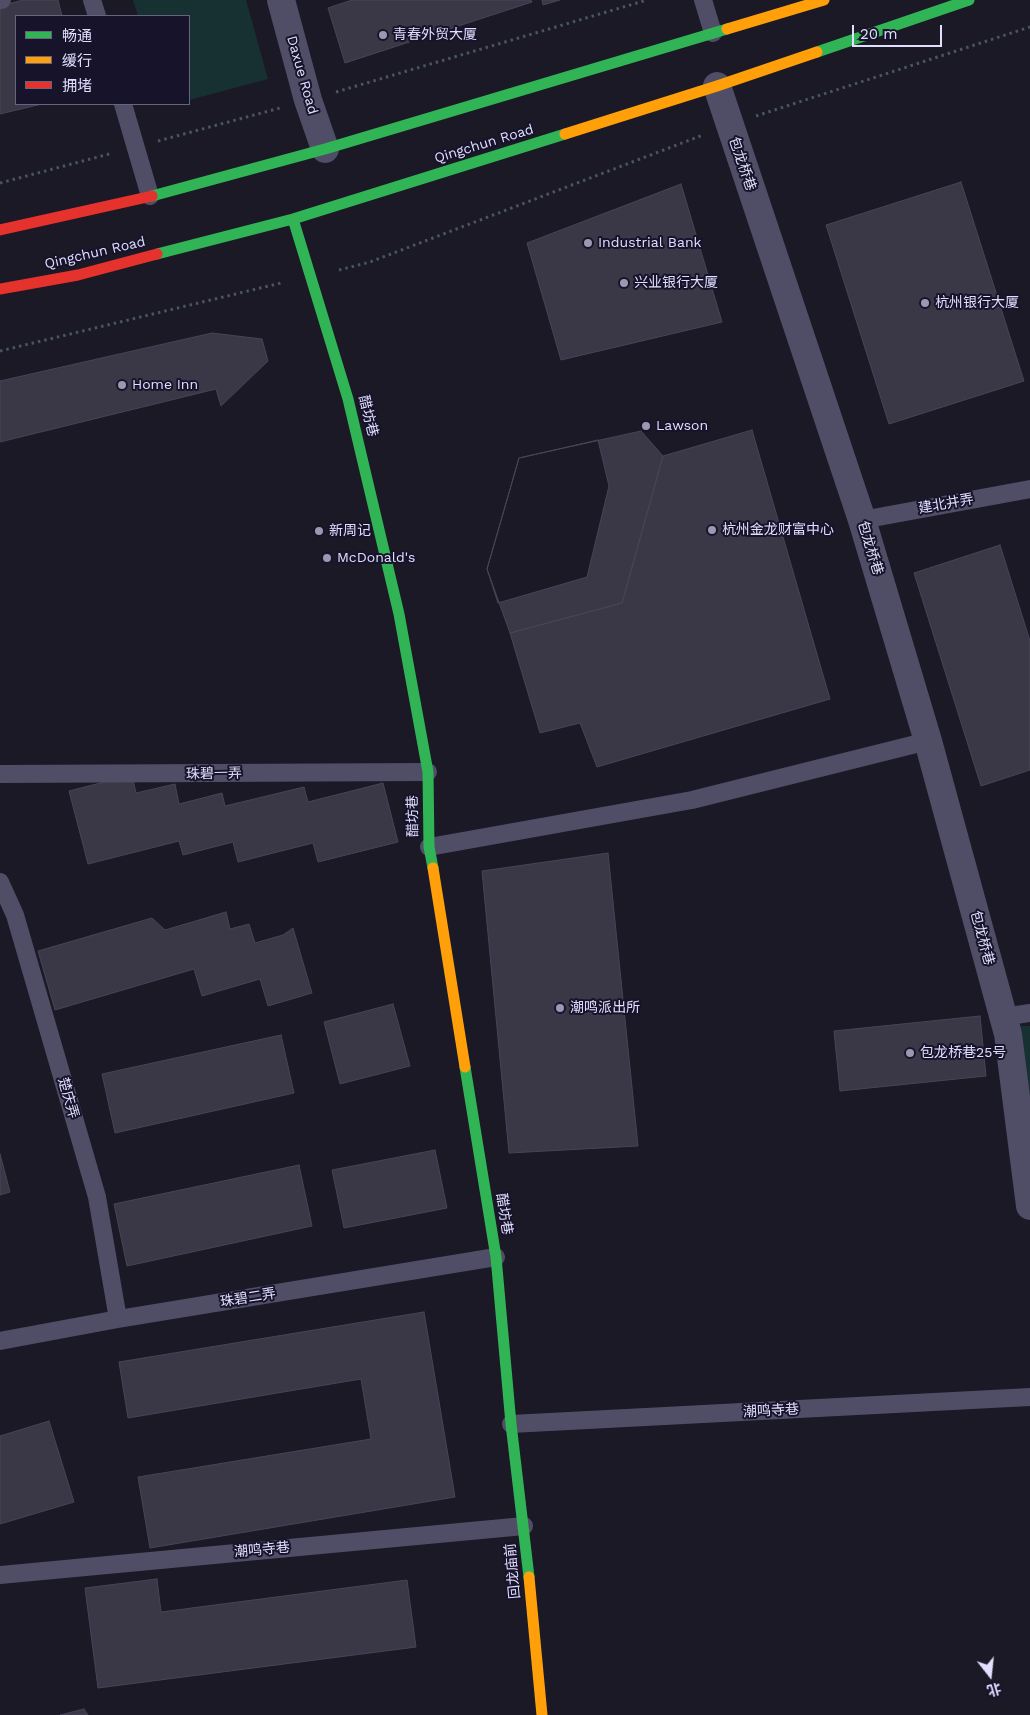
<!DOCTYPE html>
<meta charset="utf-8">
<style>
body{margin:0}
#map{position:relative;width:1030px;height:1715px;overflow:hidden;background:#1a1925;font-family:"Work Sans","Noto Sans SC",sans-serif}
canvas{display:block}
.legend{position:absolute;left:15px;top:15px;width:175px;height:90px;box-sizing:border-box;background:#16132b;border:1px solid #67647f;margin:0;padding:6px 9px;list-style:none;font-size:15px;color:#e1defe}
.legend li{display:flex;align-items:center;gap:10px;height:25px}
.legend b{width:25px;border:1px solid #67647f}
.north{position:absolute;left:965px;top:1650px;width:50px;height:50px;-webkit-text-stroke:4px #16132b;paint-order:stroke;rotate:164deg;font-size:14px;font-weight:700;line-height:20px;text-align:center;color:#e1defe}
.north::after{content:'';display:block;margin:auto;width:18px;height:22px;background:#e1defe;clip-path:polygon(50% 0,100% 100%,50% 72%,0 100%)}
.scale{position:absolute;left:852px;top:25px;width:90px;height:22px;box-sizing:border-box;border:2px solid #e1defe;border-top:0;padding-left:6px;font-size:15px;line-height:18px;white-space:nowrap;color:#e1defe;-webkit-text-stroke:4px #16132b;paint-order:stroke}
</style>
<div id="map">
<canvas width="1030" height="1715"></canvas>
<ul class="legend">
<li><b style="height:6px;background:#30b455"></b>畅通</li>
<li><b style="height:6px;background:#ff9f0a"></b>缓行</li>
<li><b style="height:6px;background:#e5322d"></b>拥堵</li>
</ul>
<div class="north">北</div>
<div class="scale">20 m</div>
</div>
<script>
const context = document.querySelector('canvas').getContext('2d');
context.lineJoin = 'round';
function fill(path, color) {
  context.fillStyle = color;
  context.fill(path, 'evenodd');
}
function poly(rows) {
  const path = new Path2D();
  for (const r of rows) {
    path.moveTo(r[0], r[1]);
    for (let i = 2; i < r.length; i += 2) path.lineTo(r[i], r[i + 1]);
  }
  return path;
}
function stroke(path, color, width, dash) {
  context.strokeStyle = color;
  context.lineWidth = width;
  context.lineCap = dash ? 'butt' : 'round';
  context.setLineDash(dash || []);
  context.stroke(path);
}
function label(font, color, halo, rows, align = 'center') {
  context.font = font + ' "Work Sans","Noto Sans SC",sans-serif';
  context.lineWidth = 4;
  context.setLineDash([]);
  context.textBaseline = 'middle';
  context.strokeStyle = halo;
  context.fillStyle = color;
  for (const [text, x, y, turn = 0] of rows) {
    context.save();
    context.translate(x, y);
    context.rotate((+turn || 0) * Math.PI / 180);
    context.textAlign = isNaN(turn) ? turn : align;
    if (halo) context.strokeText(text, 0, 0);
    context.fillText(text, 0, 0);
    context.restore();
  }
}
fill(poly([
 [133,0,246,0,268,79,189,100,189,16,138,16],
 [1021,1026,1030,1026,1030,1099]
]), '#173132');
const building = poly([
 [23,0,58,0,62,16,16,16,16,104,42,104,0,114,0,6,23,0],
 [352,0,531,0,532,2,345,63,328,8,352,0],
 [542,0,560,0,543,5,542,0],
 [961,182,1024,381,889,424,826,225,961,182],
 [681,184,722,322,561,360,527,243,681,184],
 [212,333,262,339,268,361,221,406,216,389,0,442,0,381,212,333],
 [752,430,830,699,597,767,580,723,540,733,510,633,622,603,663,456,752,430],
 [641,431,663,456,622,603,510,633,487,569,519,458,641,431],
 [598,440,609,486,587,577,498,603,487,569,519,458,598,440],
 [1000,545,1030,641,1030,770,981,786,914,573,1000,545],
 [132,775,136,793,175,784,179,804,222,793,225,806,304,787,308,802,383,783,398,842,318,862,313,843,238,862,233,842,183,855,179,841,88,864,69,791,132,775],
 [608,853,638,1146,509,1153,482,871,608,853],
 [226,912,230,929,249,924,255,943,283,935,293,928,312,993,268,1006,260,979,202,996,194,969,55,1010,38,951,152,918,165,930,226,912],
 [393,1004,410,1066,340,1084,324,1022,393,1004],
 [980,1016,986,1076,840,1091,834,1031,980,1016],
 [281,1035,294,1093,115,1133,102,1074,281,1035],
 [435,1150,447,1208,344,1228,332,1170,435,1150],
 [0,1154,10,1192,0,1195,0,1154],
 [299,1165,312,1226,127,1266,114,1204,299,1165],
 [424,1312,455,1497,150,1548,138,1477,371,1439,361,1379,128,1418,119,1362,424,1312],
 [49,1421,74,1502,0,1524,0,1436,49,1421],
 [157,1579,161,1612,407,1580,416,1647,98,1688,85,1588,157,1579],
 [84,1709,88,1715,60,1715,84,1709]
]);
fill(building, '#3a3846');
stroke(building, '#474458', 1);
stroke(poly([
 [336,92,647,0],
 [756,116,1030,27],
 [158,141,280,108],
 [0,183,113,153],
 [339,270,370,262,703,135],
 [0,351,281,283]
]), '#495562', 3, [2.5, 4]);
stroke(poly([
 [0,0,2,0],
 [92,0,97,16],
 [703,0,713,33],
 [123,104,150,196],
 [862,520,1030,489],
 [0,774,428,772],
 [429,847,692,800,928,741],
 [0,882,15,915,97,1197,118,1319],
 [1003,1017,1030,1013],
 [0,1341,118,1319,496,1257],
 [511,1424,1030,1397],
 [0,1575,524,1526]
]), '#4f4e66', 18);
stroke(poly([
 [281,0,308,100,325,149],
 [717,86,862,520,928,741,1008,1034,1030,1206]
]), '#4f4e66', 28);
stroke(poly([
 [817,52,969,0],
 [152,196,325,149,727,29],
 [293,219,348,399,399,614,428,772,429,847,433,868],
 [157,254,293,219,565,134],
 [465,1067,496,1257,511,1424,529,1577]
]), '#30b455', 11);
stroke(poly([
 [727,29,824,0],
 [565,134,717,86,817,52],
 [433,868,465,1067],
 [529,1577,542,1715]
]), '#ff9f0a', 11);
stroke(poly([
 [0,230,152,196],
 [0,289,78,275,157,254]
]), '#e5322d', 11);
for (const [x, y, r, color] of [
 [383,35,5,"#9b99b2"],
 [588,243,5,"#9b99b2"],
 [624,283,5,"#9b99b2"],
 [925,303,5,"#9b99b2"],
 [122,385,5,"#9b99b2"],
 [646,426,5,"#9b99b2"],
 [712,530,5,"#9b99b2"],
 [319,531,5,"#9b99b2"],
 [327,558,5,"#9b99b2"],
 [560,1008,5,"#9b99b2"],
 [910,1053,5,"#9b99b2"]
]) {
  const dot = new Path2D();
  dot.arc(x, y, r, 0, 2 * Math.PI);
  context.fillStyle = color;
  context.fill(dot);
  stroke(dot, '#16132b', 2);
}
label('14px', '#e1defe', '#16132b', [
 ["青春外贸大厦",393,35],
 ["Industrial Bank",598,243],
 ["兴业银行大厦",634,283],
 ["杭州银行大厦",935,303],
 ["Home Inn",132,385],
 ["Lawson",656,426],
 ["杭州金龙财富中心",722,530],
 ["新周记",329,531],
 ["McDonald's",337,558],
 ["潮鸣派出所",570,1008],
 ["包龙桥巷25号",920,1053]
], 'left');
label('14px', '#e1defe', '#16132b', [
 ["Daxue Road",302,75,74],
 ["Qingchun Road",484,144,-17],
 ["包龙桥巷",742,164,71],
 ["Qingchun Road",95,253,-13],
 ["醋坊巷",368,416,76],
 ["建北井弄",946,504,-10],
 ["包龙桥巷",870,548,73],
 ["珠碧一弄",214,774,-1],
 ["醋坊巷",413,816,-91],
 ["包龙桥巷",982,938,75],
 ["楚庆弄",68,1098,74],
 ["醋坊巷",504,1214,81],
 ["珠碧二弄",248,1298,-9],
 ["潮鸣寺巷",771,1411,-3],
 ["潮鸣寺巷",262,1550,-5],
 ["回龙庙前",513,1571,-95]
]);
</script>
